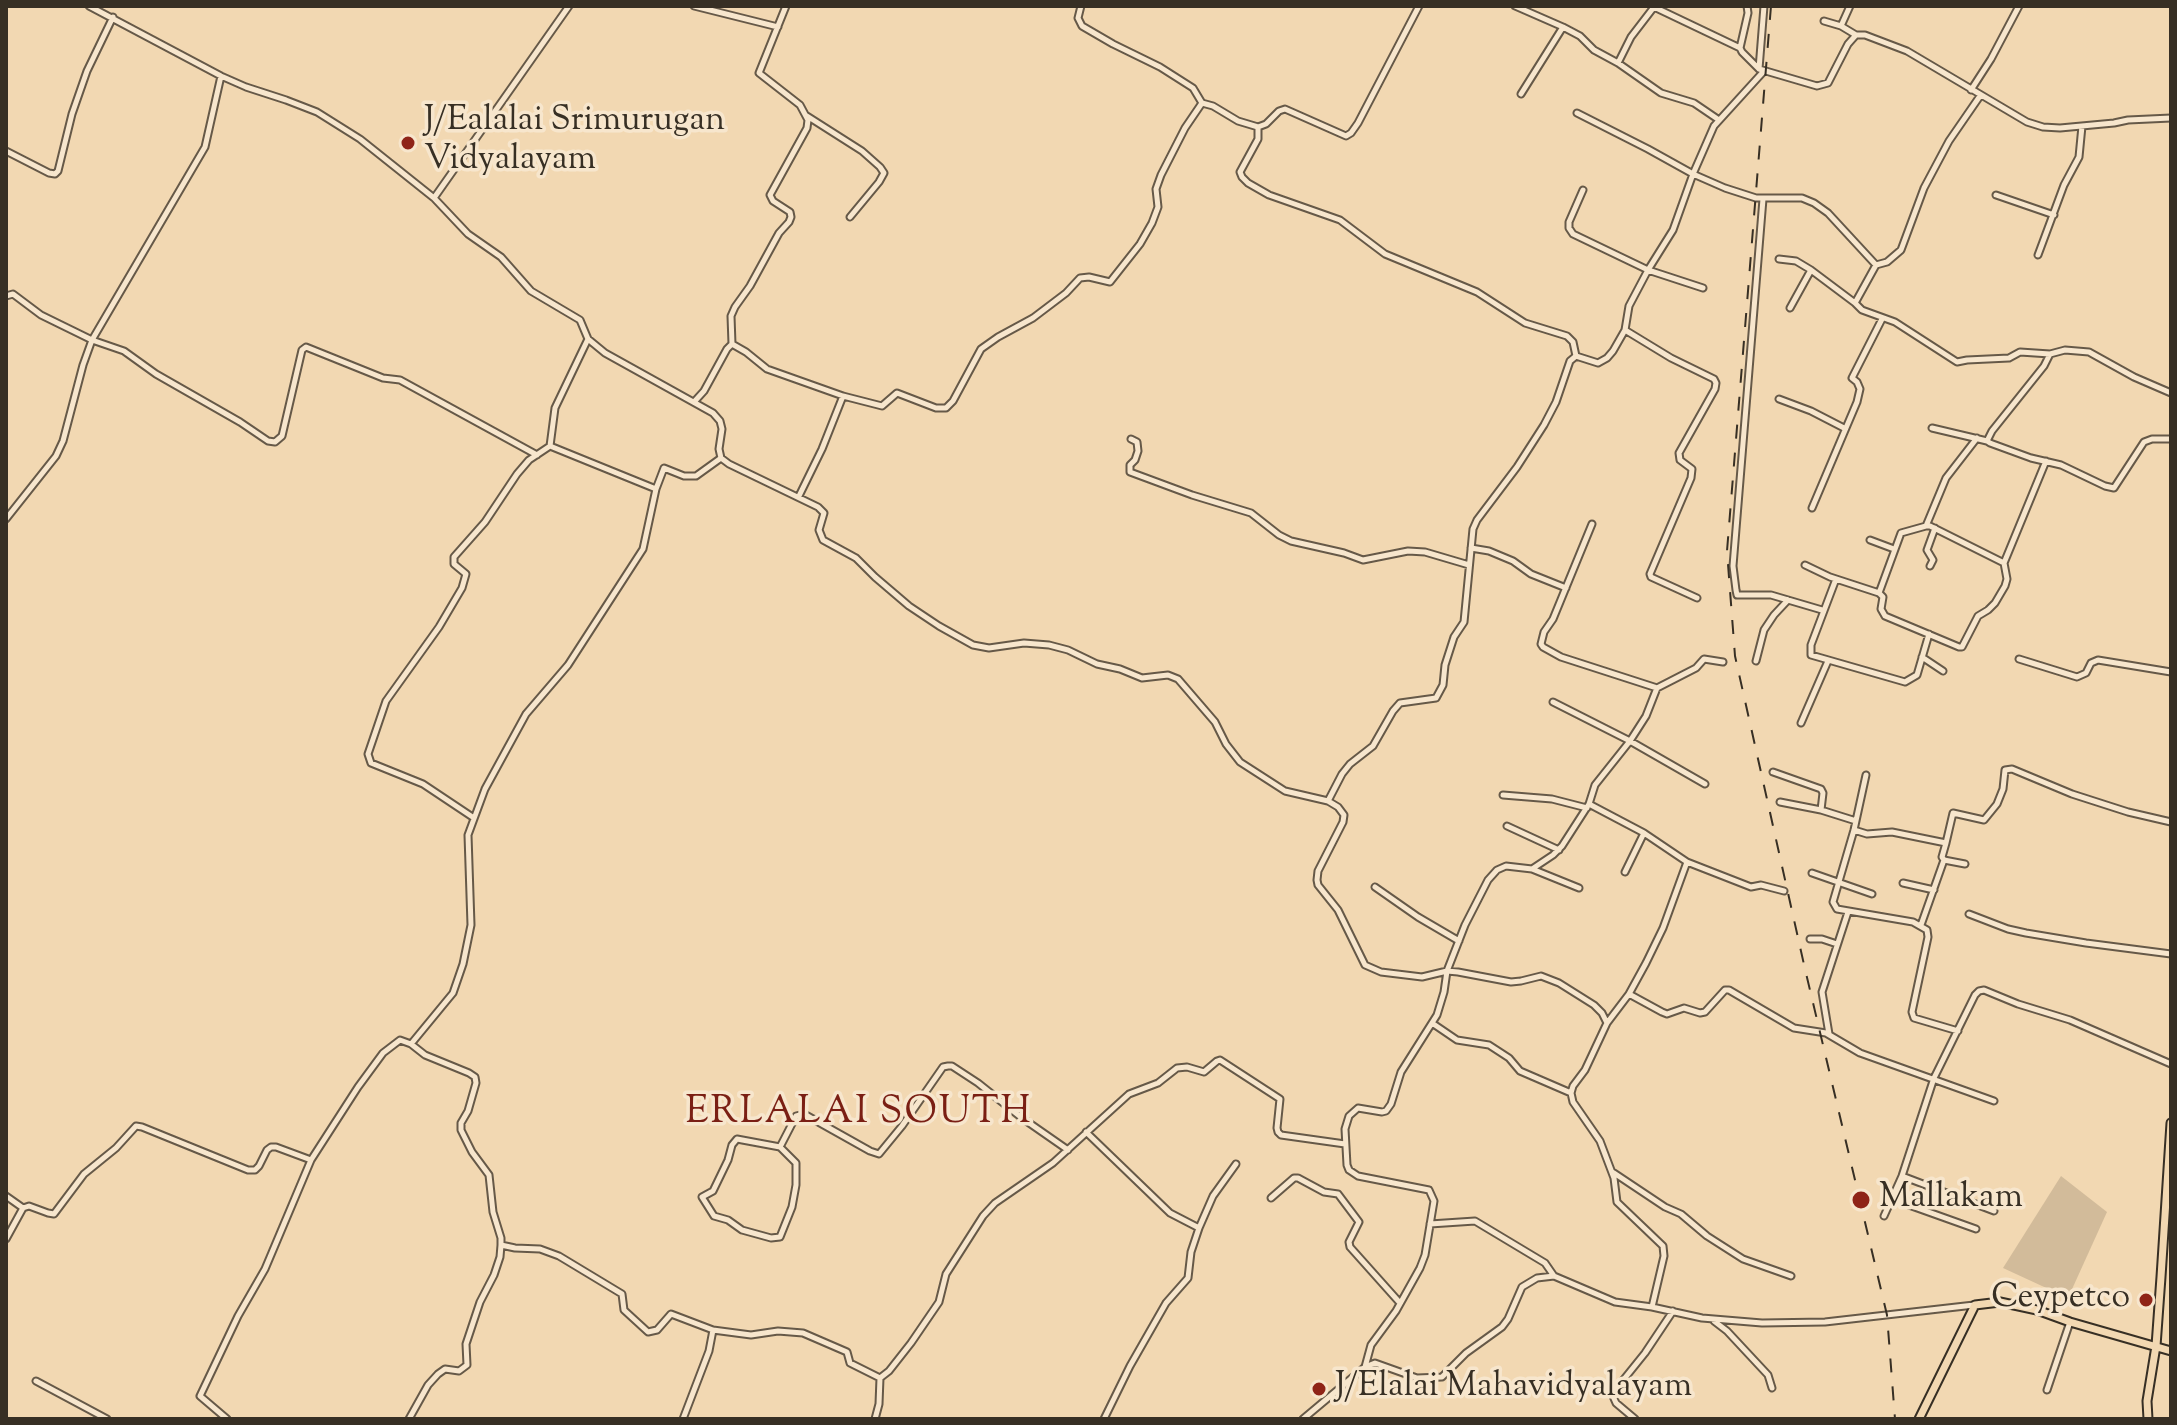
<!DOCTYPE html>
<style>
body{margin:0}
#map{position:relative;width:2177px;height:1425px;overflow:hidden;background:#f2d8b2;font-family:"Sorts Mill Goudy",serif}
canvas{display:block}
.frame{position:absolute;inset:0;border:8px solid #372f24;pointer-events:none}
</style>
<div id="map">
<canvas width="2177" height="1425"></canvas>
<div class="frame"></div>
</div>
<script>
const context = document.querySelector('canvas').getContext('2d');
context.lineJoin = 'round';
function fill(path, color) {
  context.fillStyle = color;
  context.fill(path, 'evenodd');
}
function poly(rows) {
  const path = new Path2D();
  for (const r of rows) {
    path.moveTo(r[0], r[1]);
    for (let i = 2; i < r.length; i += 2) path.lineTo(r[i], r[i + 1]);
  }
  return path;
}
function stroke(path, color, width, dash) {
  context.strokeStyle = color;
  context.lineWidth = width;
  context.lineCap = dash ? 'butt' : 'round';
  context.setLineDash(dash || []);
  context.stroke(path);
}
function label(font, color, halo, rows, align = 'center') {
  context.font = font + ' "Sorts Mill Goudy",serif';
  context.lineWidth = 7;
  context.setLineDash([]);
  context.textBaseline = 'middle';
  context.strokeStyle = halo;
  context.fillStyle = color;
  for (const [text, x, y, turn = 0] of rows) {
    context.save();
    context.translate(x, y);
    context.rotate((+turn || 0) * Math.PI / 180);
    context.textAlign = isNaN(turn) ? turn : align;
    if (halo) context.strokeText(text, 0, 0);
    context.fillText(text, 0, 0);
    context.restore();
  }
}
fill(poly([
 [2061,1176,2107,1212,2068,1298,2003,1268]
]), '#d2bb9a');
const minor = poly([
 [89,6,221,76,246,87,286,100,317,112,360,139,434,198,468,234,501,257,531,291,580,320,588,339,605,353,713,413,720,421,722,429,719,449,721,458,729,464,818,507,824,513,819,530,823,540,856,558,875,577,909,606,939,626,973,645,989,648,1024,643,1049,645,1068,650,1097,664,1120,669,1142,678,1168,675,1178,679,1215,722,1226,744,1240,762,1285,791,1328,801,1338,807,1344,815,1343,822,1318,871,1317,880,1318,885,1338,910,1365,965,1381,972,1422,977,1447,971,1458,972,1511,982,1521,981,1541,976,1559,983,1594,1005,1602,1013,1607,1023,1585,1070,1573,1086,1571,1093,1573,1102,1600,1141,1614,1178,1617,1202,1663,1246,1664,1256,1652,1307],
 [694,6,778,27],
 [1081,6,1078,18,1082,26,1113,44,1160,67,1193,88,1202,103],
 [1515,6,1563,27,1580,36,1594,50,1618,63,1661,93,1694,103,1719,120],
 [1824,21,1841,26,1856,35],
 [1841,26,1850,6],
 [1740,48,1748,13,1747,6],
 [1618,63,1631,37,1654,7,1740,48,1742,52,1759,69,1817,86,1828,83,1848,44,1856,35,1865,35,1907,51,2027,122,2043,127,2060,128,2114,123,2128,120,2171,118],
 [1759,69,1764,6],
 [1971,90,1991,59,2019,6],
 [1521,94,1563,27],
 [1980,96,1949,141,1924,188,1901,250,1887,262,1876,265,1855,303,1862,310,1895,322,1957,362,1967,360,2009,358,2020,352,2050,354,2065,350,2089,352,2134,377,2171,393],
 [1577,113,1648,149,1693,174,1725,188,1756,198,1802,198,1814,203,1828,213,1876,265],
 [807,116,862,151,880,167,884,173,879,182,850,217],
 [1258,127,1258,139,1240,172,1242,177,1248,183,1269,195,1340,220,1385,254,1477,292,1525,323,1567,336,1573,342,1576,356],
 [6,151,49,173,55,174,58,171,72,114,87,71,113,17],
 [1583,190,1569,222,1569,228,1573,234,1648,270,1703,288],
 [1996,195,2054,215],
 [434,198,569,6],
 [1763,199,1733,566,1736,590,1737,595,1771,595,1822,610],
 [2038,255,2064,185,2079,157,2082,126],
 [1779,259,1796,261,1811,270,1855,303],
 [6,296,13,294,41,315,92,340,124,351,156,374,240,422,268,441,275,442,282,436,302,350,306,347,383,378,400,380,537,455],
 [1790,308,1811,270],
 [1625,330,1671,358,1714,379,1716,383,1715,389,1679,453,1680,460,1692,469,1691,478,1650,574,1651,577,1697,598],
 [588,339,555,408,550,446,656,489,664,468,684,476,696,476,721,458],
 [732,344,746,352,767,369,843,396],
 [2050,354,2044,366,1992,431,1987,441,1990,443,2031,458,2061,465,2105,486,2114,488,2144,442,2152,439,2171,439],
 [1779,399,1811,411,1844,428],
 [694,402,704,391,727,349,732,344,731,316,735,307,750,286,779,233,789,222,791,217,790,212,773,201,770,195,807,128,808,120,800,105,759,73,786,6],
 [1932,428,1987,441],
 [1131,439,1137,442,1138,451,1135,460,1130,465,1130,472,1192,495,1251,513,1279,535,1291,541,1344,553,1363,560,1408,551,1425,552,1469,565],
 [799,496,822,449,843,396,882,406,897,393,936,408,946,408,953,401,981,349,998,337,1033,318,1066,293,1080,278,1089,277,1110,282,1140,244,1152,223,1158,207,1156,189,1161,175,1185,128,1202,103,1213,106,1238,121,1258,127,1266,124,1279,111,1285,109,1346,136,1351,133,1358,123,1419,6],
 [1812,508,1857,402,1860,389,1857,382,1852,378,1882,319],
 [6,519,56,456,63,441,83,365,92,340,205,147,221,76],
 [1592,524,1553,619,1544,632,1541,644,1543,647,1561,657,1657,688],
 [1926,526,1946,478,1977,438],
 [1870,540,1894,549],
 [1471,548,1489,551,1513,561,1531,574,1566,588],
 [1805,565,1830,577,1879,593,1883,597,1881,609,1885,616,1959,647,1962,647,1978,616,1988,610,1995,603,2005,586,2007,579,2004,563,2046,461],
 [1930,566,1933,560,1927,550,1935,528],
 [1836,579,1811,645,1811,655,1905,682,1917,675,1929,634],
 [1879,593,1901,533,1926,526,1930,526,2004,563],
 [1922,657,1943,671],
 [2019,659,2077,677,2086,673,2091,663,2098,660,2171,672],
 [1756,661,1764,630,1774,615,1788,600],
 [1553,702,1630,741,1705,784],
 [1801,723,1828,661],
 [1773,772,1821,789,1823,793,1821,810],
 [1866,775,1854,830,1833,902,1837,909,1913,922,1927,930,1928,937,1912,1012,1914,1018,1958,1031],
 [1503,795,1552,799,1587,808],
 [1328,801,1342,774,1350,764,1373,746,1393,711,1400,703,1436,698,1443,685,1445,665,1454,637,1464,622,1473,529,1477,520,1517,467,1544,425,1556,402,1570,361,1576,356,1598,363,1607,358,1613,351,1625,330,1629,306,1648,270,1673,230,1693,174,1714,126,1764,71],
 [1780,802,1821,810,1856,821],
 [1589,804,1644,833,1687,862,1751,887,1761,885,1784,891],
 [474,818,423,784,371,763,368,754,386,701,439,627,462,588,466,574,454,564,454,557,485,522,517,474,529,460,550,446],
 [1507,826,1559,850],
 [1854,830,1867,834,1892,832,1946,843,1942,857,1944,860,1965,864],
 [1946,843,1953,813,1984,820,1997,804,2003,789,2005,770,2012,769,2072,794,2128,812,2171,822],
 [1532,869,1579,888],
 [1625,872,1644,833],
 [1812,873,1872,894],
 [1903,883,1934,890],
 [1375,887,1418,917,1459,941],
 [1969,914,2008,929,2026,933,2086,943,2171,954],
 [1921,925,1944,860],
 [1810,939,1822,939,1837,944],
 [1629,994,1662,1012,1667,1014,1684,1008,1700,1013,1705,1012,1725,990,1729,990,1794,1028,1826,1033,1860,1053,1994,1101],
 [1432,1023,1457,1040,1489,1045,1509,1058,1520,1071,1571,1093],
 [1607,1023,1629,994,1646,963,1663,928,1687,862],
 [1829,1034,1822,992,1848,912],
 [1086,1132,1170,1213,1199,1228],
 [780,1147,737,1139,732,1145,728,1160,713,1191,702,1197,714,1216,728,1220,742,1230,771,1238,780,1237,792,1207,796,1185,796,1163,780,1147,796,1116,804,1114,870,1151,879,1154,902,1126,943,1067,948,1066,952,1066,978,1083,1022,1118,1068,1150],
 [1614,1173,1665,1207,1681,1214,1707,1236,1743,1259,1791,1276],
 [1902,1176,1994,1211],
 [6,1196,23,1208],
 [1271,1198,1294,1178,1298,1178,1324,1192,1338,1194,1359,1222,1349,1242,1350,1247,1400,1303],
 [1892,1199,1976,1229],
 [1884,1216,1902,1176,1934,1078,1975,995,1979,991,1984,990,2018,1004,2070,1020,2171,1064],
 [1430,1224,1475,1221,1545,1263,1554,1276],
 [6,1239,23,1208,29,1206,48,1213,54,1214,84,1174,116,1148,136,1126,142,1127,248,1170,255,1170,259,1166,267,1150,271,1147,276,1147,311,1160],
 [501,1245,515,1248,540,1249,559,1256,622,1294,624,1310,648,1332,657,1330,671,1314,713,1330,751,1335,778,1331,803,1333,847,1352,850,1363,880,1378],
 [1714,1321,1727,1331,1768,1375,1772,1388],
 [1365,1367,1371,1345,1396,1311,1420,1268,1425,1255,1434,1201,1429,1190,1358,1176,1349,1170,1347,1165,1345,1129,1349,1116,1358,1108,1382,1112,1386,1111,1391,1104,1401,1072,1437,1015,1444,992,1447,971,1465,925,1488,880,1497,870,1506,866,1532,869,1553,855,1562,846,1589,804,1595,785,1630,741,1646,716,1657,688,1696,668,1704,659,1723,662],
 [36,1381,107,1419],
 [2047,1390,2070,1322],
 [227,1419,200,1396,238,1316,265,1269,311,1160,358,1087,383,1053,400,1040,411,1044,453,993,463,964,471,925,468,835,485,789,526,714,568,665,643,549,656,489],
 [409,1419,428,1385,438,1374,445,1369,459,1371,467,1365,466,1344,480,1302,494,1275,500,1257,501,1245,501,1238,493,1212,489,1175,472,1152,461,1130,461,1123,468,1111,476,1083,475,1077,469,1073,425,1055,411,1044],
 [683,1419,709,1351,713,1330],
 [875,1419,879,1404,880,1378,889,1371,911,1343,939,1302,946,1274,983,1216,995,1203,1053,1163,1129,1094,1158,1083,1177,1068,1187,1067,1204,1072,1217,1061,1220,1060,1280,1099,1277,1128,1278,1132,1281,1135,1345,1144],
 [1104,1419,1130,1366,1166,1303,1188,1278,1191,1252,1199,1228,1213,1196,1236,1164],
 [1303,1419,1365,1367,1375,1363,1417,1378,1442,1377,1466,1353,1502,1327,1508,1319,1522,1287,1537,1278,1554,1276,1615,1302,1652,1307,1702,1318,1762,1323,1825,1322,1974,1305],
 [1635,1419,1616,1403,1612,1394,1645,1353,1673,1311]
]);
const major = poly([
 [1919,1419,1975,1305,2000,1302,2037,1310,2070,1322,2171,1351],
 [2148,1419,2147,1401,2156,1346,2161,1277,2171,1123]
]);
stroke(minor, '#665948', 9);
stroke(major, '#372f24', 11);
stroke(minor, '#f7e6cd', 5);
stroke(major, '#f2d8b2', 7);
stroke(poly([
 [1771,6,1727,551,1735,656,1805,969,1887,1315,1895,1419]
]), '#372f24', 2, [14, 14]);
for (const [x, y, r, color] of [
 [408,143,8,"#8f2418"],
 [1861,1200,10,"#8f2418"],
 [2146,1300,8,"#8f2418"],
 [1319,1389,8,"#8f2418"]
]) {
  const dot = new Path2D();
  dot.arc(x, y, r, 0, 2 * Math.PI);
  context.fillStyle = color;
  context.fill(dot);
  stroke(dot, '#f7e6cd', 3);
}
label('34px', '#372f24', '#f7e6cd', [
 ["J/Ealalai Srimurugan",424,123],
 ["Vidyalayam",424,162],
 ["Mallakam",1879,1200],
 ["Ceypetco",2130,1300,"right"],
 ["J/Elalai Mahavidyalayam",1335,1389]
], 'left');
context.letterSpacing = '2px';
label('38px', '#7a1f14', '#f7e6cd', [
 ["ERLALAI SOUTH",859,1116]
]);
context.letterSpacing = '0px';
</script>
